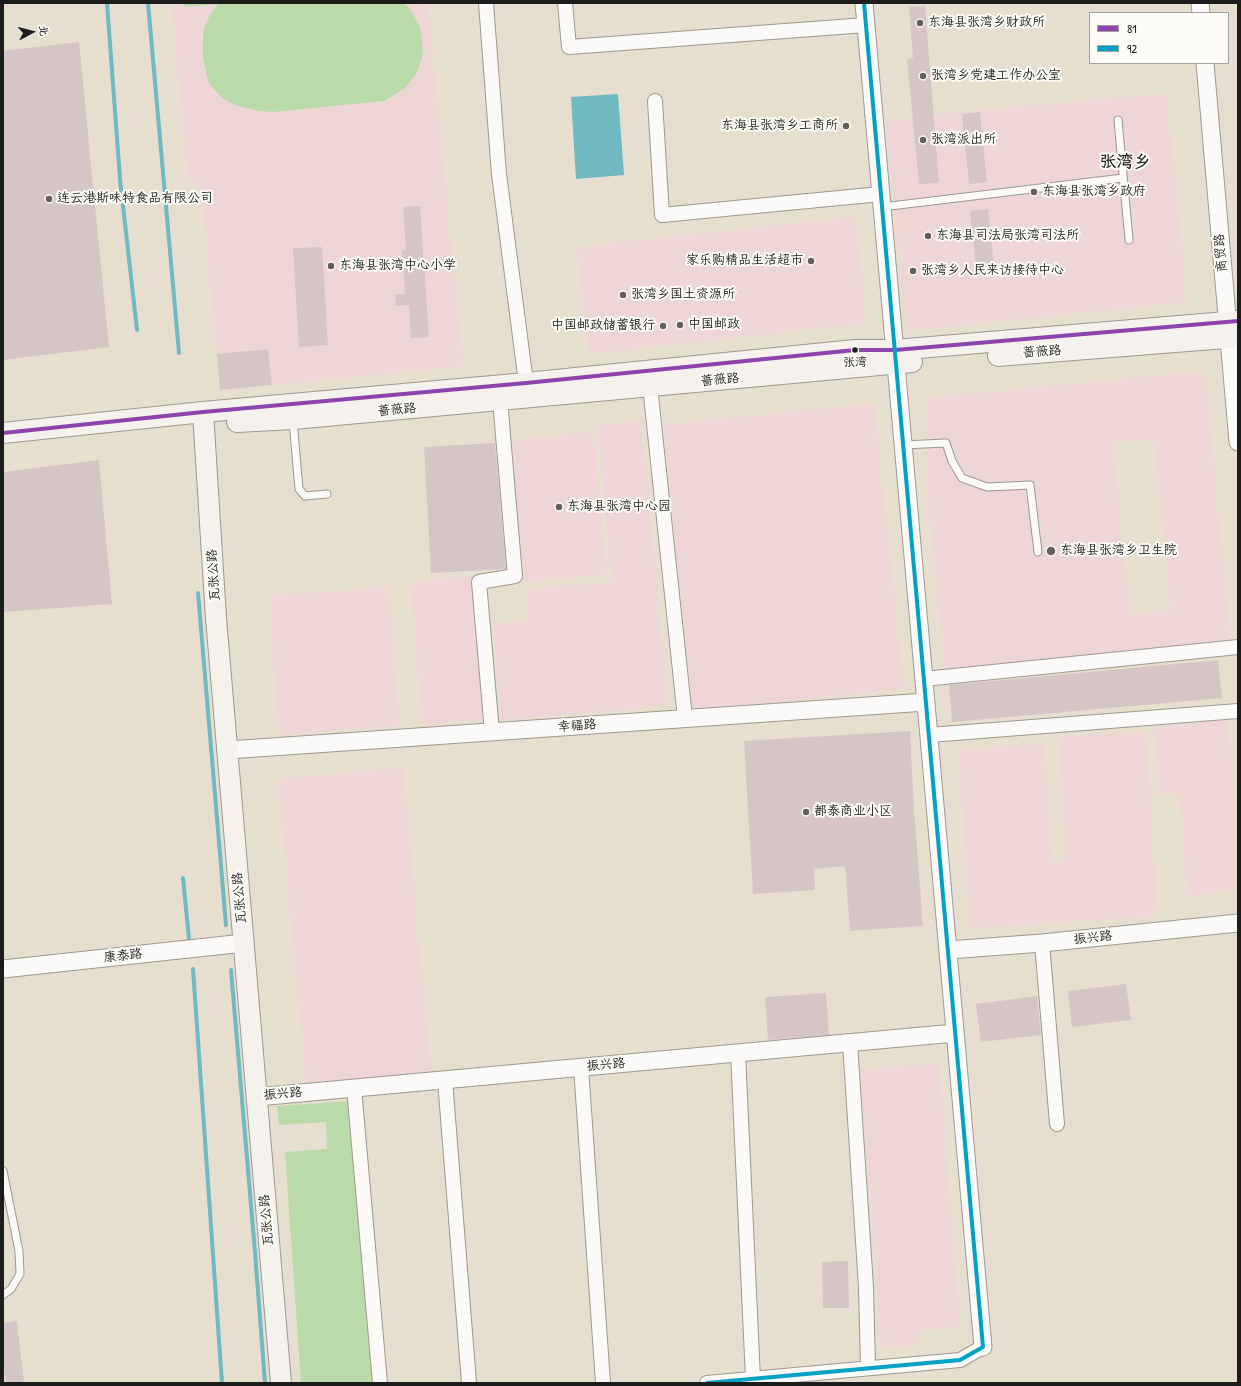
<!DOCTYPE html>
<meta charset="utf-8">
<style>
body{margin:0}
#map{position:relative;width:1241px;height:1386px;overflow:hidden;background:#e6dfcf;font-family:"Patrick Hand","LXGW WenKai TC",sans-serif}
canvas{display:block}
.frame{position:absolute;inset:0;border:4px solid #1c1c1c;pointer-events:none}
.legend{position:absolute;left:1089px;top:12px;width:140px;height:52px;box-sizing:border-box;background:#fdfcf7;border:1px solid #a3a29f;margin:0;padding:5px 7px;list-style:none;font-size:12px;color:#1c1c1c}
.legend li{display:flex;align-items:center;gap:8px;height:20px}
.legend b{width:20px;border:1px solid #a3a29f}
.north{position:absolute;left:12px;top:12px;width:40px;height:40px;-webkit-text-stroke:3px #fdfcf7;paint-order:stroke;rotate:83deg;font-size:11px;font-weight:700;line-height:16px;text-align:center;color:#1c1c1c}
.north::after{content:'';display:block;margin:auto;width:14px;height:18px;background:#1c1c1c;clip-path:polygon(50% 0,100% 100%,50% 72%,0 100%)}
</style>
<div id="map">
<canvas width="1241" height="1386"></canvas>
<div class="frame"></div>
<ul class="legend">
<li><b style="height:5px;background:#8e44ad"></b>81</li>
<li><b style="height:5px;background:#01a2c5"></b>92</li>
</ul>
<div class="north">北</div>
</div>
<script>
const context = document.querySelector('canvas').getContext('2d');
context.lineJoin = 'round';
function fill(path, color) {
  context.fillStyle = color;
  context.fill(path, 'evenodd');
}
function poly(rows) {
  const path = new Path2D();
  for (const r of rows) {
    path.moveTo(r[0], r[1]);
    for (let i = 2; i < r.length; i += 2) path.lineTo(r[i], r[i + 1]);
  }
  return path;
}
function stroke(path, color, width, dash) {
  context.strokeStyle = color;
  context.lineWidth = width;
  context.lineCap = dash ? 'butt' : 'round';
  context.setLineDash(dash || []);
  context.stroke(path);
}
function label(font, color, halo, rows, align = 'center') {
  context.font = font + ' "Patrick Hand","LXGW WenKai TC",sans-serif';
  context.lineWidth = 4;
  context.setLineDash([]);
  context.textBaseline = 'middle';
  context.strokeStyle = halo;
  context.fillStyle = color;
  for (const [text, x, y, turn = 0] of rows) {
    context.save();
    context.translate(x, y);
    context.rotate((+turn || 0) * Math.PI / 180);
    context.textAlign = isNaN(turn) ? turn : align;
    if (halo) context.strokeText(text, 0, 0);
    context.fillText(text, 0, 0);
    context.restore();
  }
}
fill(poly([
 [171,3,428,3,463,366,272,385,268,349,217,354,200,182,189,183],
 [1167,94,1187,302,907,331,885,122,934,116,944,113],
 [855,217,867,323,589,354,577,247],
 [1205,371,1231,644,945,672,927,487,928,413,926,398],
 [1154,439,1171,610,1130,615,1113,443],
 [874,403,904,689,693,711,663,425],
 [642,421,667,706,502,720,493,624,528,620,525,589,612,582,598,425],
 [593,432,607,574,524,582,511,440],
 [472,576,486,719,423,725,410,582],
 [389,587,399,726,279,735,269,596],
 [1227,720,1238,832,1238,890,1188,895,1179,794,1160,795,1154,727],
 [1146,731,1158,916,970,928,959,750,1044,744,1052,862,1066,861,1059,737],
 [403,768,431,1073,306,1084,278,779],
 [939,1064,960,1327,917,1331,918,1345,882,1348,860,1070]
]), '#eed6d7');
fill(poly([
 [184,3,404,3,410,9,419,25,421,33,423,52,421,60,417,73,405,88,384,101,273,112,259,111,238,106,223,99,209,84,203,59,203,37,204,28,210,15,218,4,185,7],
 [352,1101,372,1383,301,1383,285,1152,327,1149,326,1122,279,1125,277,1106]
]), '#bbdaaa');
fill(poly([
 [618,94,624,175,576,179,571,97]
]), '#70b9c2');
stroke(poly([
 [107,3,120,179,137,330],
 [148,3,179,353],
 [198,593,226,925],
 [183,878,189,939],
 [193,969,222,1383],
 [231,970,255,1252,265,1383]
]), '#70b9c2', 4);
fill(poly([
 [925,6,939,183,919,184,907,59,913,58,909,7],
 [79,42,109,347,3,360,3,51],
 [980,112,987,182,969,184,962,114],
 [420,206,429,337,411,338,409,305,396,306,395,294,405,294,402,250,406,250,403,207],
 [988,209,995,274,977,276,970,211],
 [322,247,328,345,299,347,293,248],
 [268,349,272,385,220,390,217,354],
 [495,443,506,569,431,573,424,447],
 [99,460,112,604,3,612,3,472],
 [1218,660,1222,698,952,722,949,685],
 [910,731,914,809,923,926,850,931,845,866,814,869,815,890,753,894,744,741],
 [1126,984,1131,1020,1072,1027,1068,991],
 [826,993,829,1035,768,1040,765,997],
 [1037,996,1041,1035,981,1042,976,1004],
 [848,1261,849,1308,823,1308,822,1262],
 [17,1321,24,1383,6,1383,3,1357,3,1323]
]), '#d6c5c5');
const service = poly([
 [1118,120,1129,240],
 [882,207,1123,178],
 [293,421,299,489,305,496,327,494],
 [903,445,946,443,952,461,962,478,987,487,1030,485,1038,552],
 [3,1171,19,1251,20,1274,11,1289,3,1295]
]);
const minor = poly([
 [486,3,499,174,526,383],
 [565,3,569,47,866,25],
 [655,101,662,215,881,194],
 [650,386,685,718],
 [924,679,1238,647],
 [492,732,479,582,515,576,500,400],
 [929,735,1238,711],
 [1042,943,1057,1124],
 [850,1043,866,1287,868,1368],
 [738,1053,753,1379],
 [581,1067,603,1383],
 [445,1080,469,1383],
 [354,1088,380,1383],
 [707,1383,960,1360,983,1347]
]);
const tertiary = poly([
 [864,3,983,1347],
 [1200,3,1201,13],
 [1205,63,1238,442],
 [228,750,926,702],
 [948,950,1042,943,1238,923],
 [3,969,244,943],
 [257,1097,955,1033]
]);
const secondary = poly([
 [998,356,1238,337],
 [203,412,216,618,281,1383],
 [237,422,293,419,912,362],
 [3,433,203,412,526,383,855,350,895,350,1238,321]
]);
stroke(service, '#9d9990', 9);
stroke(minor, '#9d9990', 16);
stroke(tertiary, '#9d9990', 19);
stroke(secondary, '#9d9990', 22);
stroke(service, '#fbfaf8', 7);
stroke(minor, '#fbfaf8', 14);
stroke(tertiary, '#fbfaf8', 17);
stroke(secondary, '#f5f2ee', 20);
stroke(poly([
 [3,433,203,412,526,383,855,350,895,350,1238,321]
]), '#8e44ad', 4);
stroke(poly([
 [707,1383,960,1360,983,1347,864,3]
]), '#01a2c5', 4);
for (const [x, y, r, color] of [
 [920,23,4,"#63605b"],
 [923,76,4,"#63605b"],
 [846,126,4,"#63605b"],
 [923,140,4,"#63605b"],
 [1034,192,4,"#63605b"],
 [49,199,4,"#63605b"],
 [928,236,4,"#63605b"],
 [811,261,4,"#63605b"],
 [331,266,4,"#63605b"],
 [913,271,4,"#63605b"],
 [623,295,4,"#63605b"],
 [680,325,4,"#63605b"],
 [663,326,4,"#63605b"],
 [855,350,3.5,"#1c1c1c"],
 [559,507,4,"#63605b"],
 [1051,551,5,"#63605b"],
 [806,812,4,"#63605b"]
]) {
  const dot = new Path2D();
  dot.arc(x, y, r, 0, 2 * Math.PI);
  context.fillStyle = color;
  context.fill(dot);
  stroke(dot, '#fdfcf7', 1.5);
}
label('12px', '#1c1c1c', '#fdfcf7', [
 ["张湾",855,363]
]);
label('13px', '#1c1c1c', '#fdfcf7', [
 ["东海县张湾乡财政所",928,23],
 ["张湾乡党建工作办公室",931,76],
 ["东海县张湾乡工商所",838,126,"right"],
 ["张湾派出所",931,140],
 ["东海县张湾乡政府",1042,192],
 ["连云港斯味特食品有限公司",57,199],
 ["东海县司法局张湾司法所",936,236],
 ["家乐购精品生活超市",803,261,"right"],
 ["东海县张湾中心小学",339,266],
 ["张湾乡人民来访接待中心",921,271],
 ["张湾乡国土资源所",631,295],
 ["中国邮政",688,325],
 ["中国邮政储蓄银行",655,326,"right"],
 ["东海县张湾中心园",567,507],
 ["东海县张湾乡卫生院",1060,551],
 ["都泰商业小区",814,812]
], 'left');
label('13px', '#1c1c1c', '#fdfcf7', [
 ["商贸路",1221,253,-95],
 ["蔷薇路",1042,352,-4],
 ["蔷薇路",720,380,-5],
 ["蔷薇路",397,410,-5],
 ["瓦张公路",214,575,-94],
 ["幸福路",577,726,-4],
 ["瓦张公路",240,898,-95],
 ["振兴路",1093,938,-6],
 ["康泰路",123,956,-6],
 ["振兴路",606,1065,-5],
 ["振兴路",283,1094,-5],
 ["瓦张公路",267,1220,-95]
]);
label('bold 17px', '#1c1c1c', '#fdfcf7', [
 ["张湾乡",1125,162]
]);
</script>
